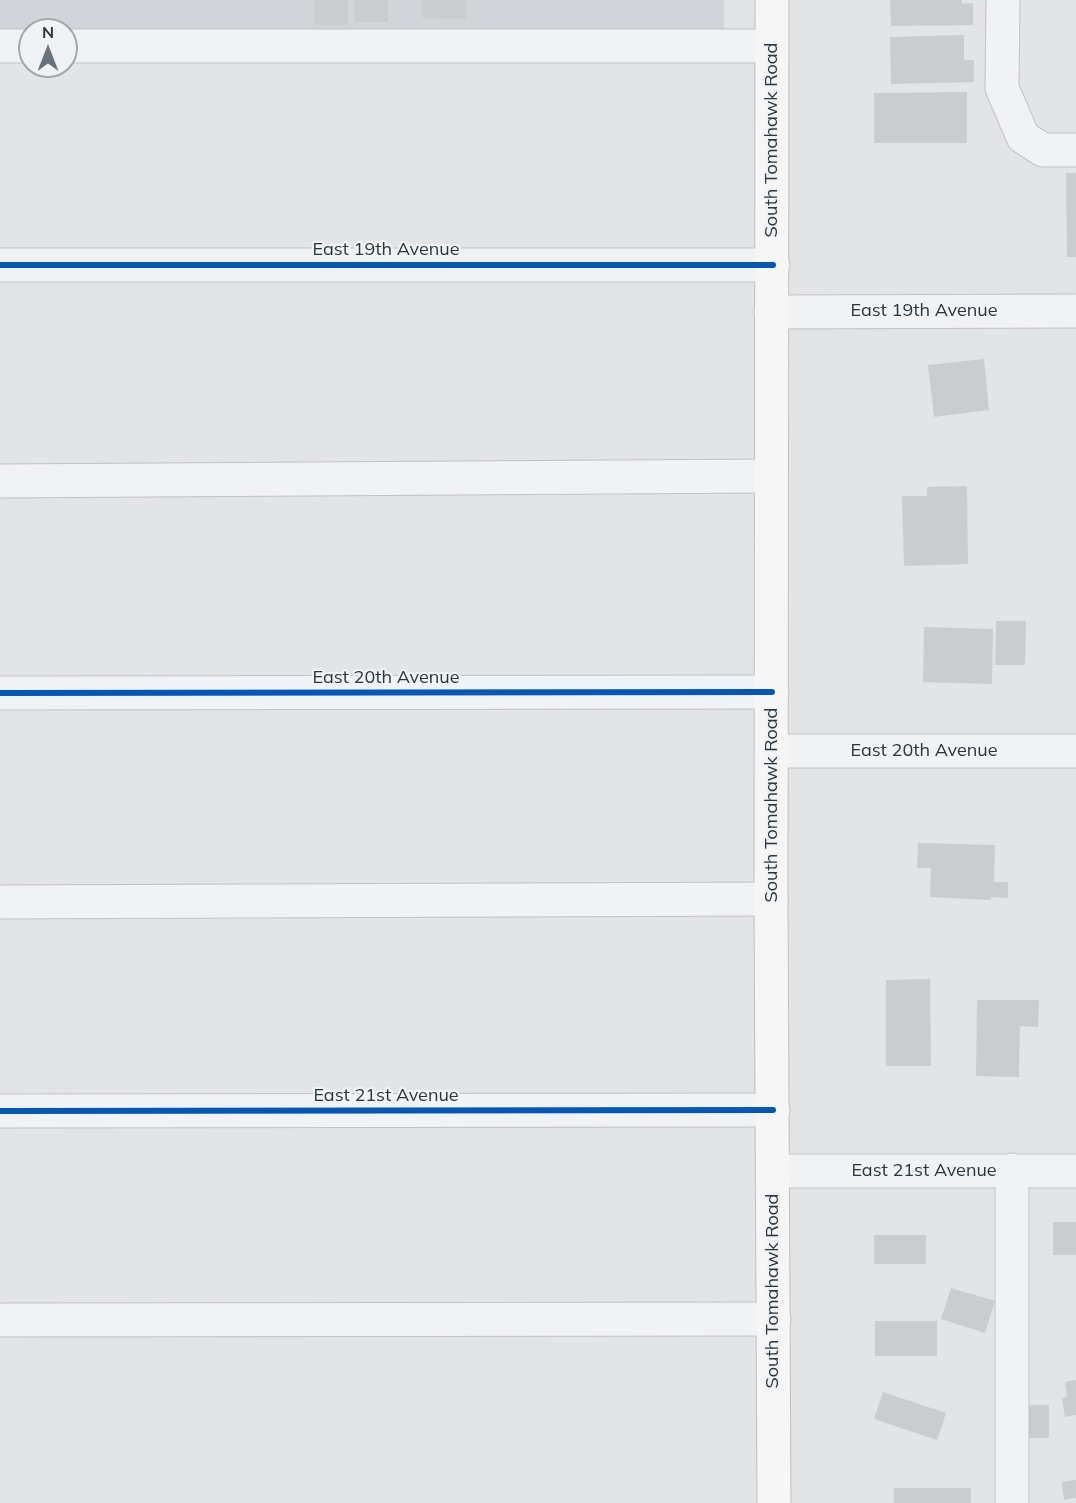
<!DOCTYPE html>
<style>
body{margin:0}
#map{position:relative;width:1076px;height:1503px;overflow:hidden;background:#e2e4e6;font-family:Mulish,sans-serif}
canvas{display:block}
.north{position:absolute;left:18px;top:18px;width:60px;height:60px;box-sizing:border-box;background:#f0f3f6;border:2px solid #a1a7ac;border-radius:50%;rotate:0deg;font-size:16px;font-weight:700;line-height:24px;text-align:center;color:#2a353e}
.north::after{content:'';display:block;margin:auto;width:21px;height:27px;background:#6a7279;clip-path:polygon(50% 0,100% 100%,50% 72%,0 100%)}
</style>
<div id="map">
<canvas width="1076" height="1503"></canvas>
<div class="north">N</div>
</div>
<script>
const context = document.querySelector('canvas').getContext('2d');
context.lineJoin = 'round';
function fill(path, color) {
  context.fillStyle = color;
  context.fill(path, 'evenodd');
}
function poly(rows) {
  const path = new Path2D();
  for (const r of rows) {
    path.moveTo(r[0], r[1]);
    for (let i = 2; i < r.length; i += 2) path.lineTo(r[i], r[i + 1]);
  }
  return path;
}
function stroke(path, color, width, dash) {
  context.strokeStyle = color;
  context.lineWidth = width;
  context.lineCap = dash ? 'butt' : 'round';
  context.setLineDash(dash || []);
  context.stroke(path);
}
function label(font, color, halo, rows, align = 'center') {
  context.font = font + ' Mulish,sans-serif';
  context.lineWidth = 4.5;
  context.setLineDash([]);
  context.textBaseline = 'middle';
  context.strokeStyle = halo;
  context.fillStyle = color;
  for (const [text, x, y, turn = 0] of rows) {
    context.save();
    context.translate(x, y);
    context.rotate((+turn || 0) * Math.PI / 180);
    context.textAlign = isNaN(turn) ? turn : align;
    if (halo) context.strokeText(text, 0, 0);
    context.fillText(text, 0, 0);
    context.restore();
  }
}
fill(poly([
 [0,0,724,0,724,46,30,30,0,46]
]), '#d1d4d9');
fill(poly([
 [315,0,348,0,348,25,315,25],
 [355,0,388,0,388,22,355,22],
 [422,0,466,0,466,19,422,18],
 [890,0,962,0,962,4,973,3,973,25,891,26],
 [964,35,964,60,974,60,974,82,891,84,890,37],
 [967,92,967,143,874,143,874,93],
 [1066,173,1076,173,1076,257,1067,257],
 [984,359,989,410,934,417,928,365],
 [967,486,968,564,904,566,902,496,927,496,927,487],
 [996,621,1026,621,1025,665,995,665],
 [924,627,993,629,992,684,923,682],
 [918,843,995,845,994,882,1008,882,1008,898,991,897,991,900,930,897,931,868,917,868],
 [930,979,931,1066,886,1066,886,980],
 [977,1000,1039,1000,1038,1027,1020,1026,1019,1077,976,1076],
 [1053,1222,1076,1222,1076,1255,1053,1255],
 [874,1235,926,1235,926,1264,874,1264],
 [951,1288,995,1301,985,1333,941,1319],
 [875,1321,937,1321,937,1356,875,1356],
 [1076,1380,1076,1415,1065,1417,1062,1398,1067,1397,1065,1382],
 [883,1392,946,1413,937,1440,874,1419],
 [1022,1405,1049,1405,1049,1438,1022,1438],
 [1076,1480,1076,1498,1064,1500,1062,1482],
 [894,1488,971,1488,971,1503,894,1503]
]), '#cacdcf');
const minor = poly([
 [1003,0,1002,88,1023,137,1043,150,1076,150],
 [0,46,30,46],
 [66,46,771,46],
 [0,265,773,265],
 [771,312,1076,311],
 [0,481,771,476],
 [0,693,772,692],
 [772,751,1076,751],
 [0,902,771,899],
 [0,1111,773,1110],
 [773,1171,1076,1171],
 [0,1320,774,1319],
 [1012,1503,1012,1170]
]);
const major = poly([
 [772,0,771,899,774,1503]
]);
stroke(minor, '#c0c2c4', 35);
stroke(major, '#bec1c4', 35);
stroke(minor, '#f1f2f4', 33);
stroke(major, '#f6f6f6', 33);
stroke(poly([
 [0,265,773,265],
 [0,693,772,692],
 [0,1111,773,1110]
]), '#0057b8', 6);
label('18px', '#2a353e', '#f0f3f6', [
 ["South Tomahawk Road",772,140,-90],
 ["East 19th Avenue",386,250],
 ["East 19th Avenue",924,311],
 ["East 20th Avenue",386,678],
 ["East 20th Avenue",924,751],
 ["South Tomahawk Road",772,805,-90],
 ["East 21st Avenue",386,1096],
 ["East 21st Avenue",924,1171],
 ["South Tomahawk Road",773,1291,-90]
]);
</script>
